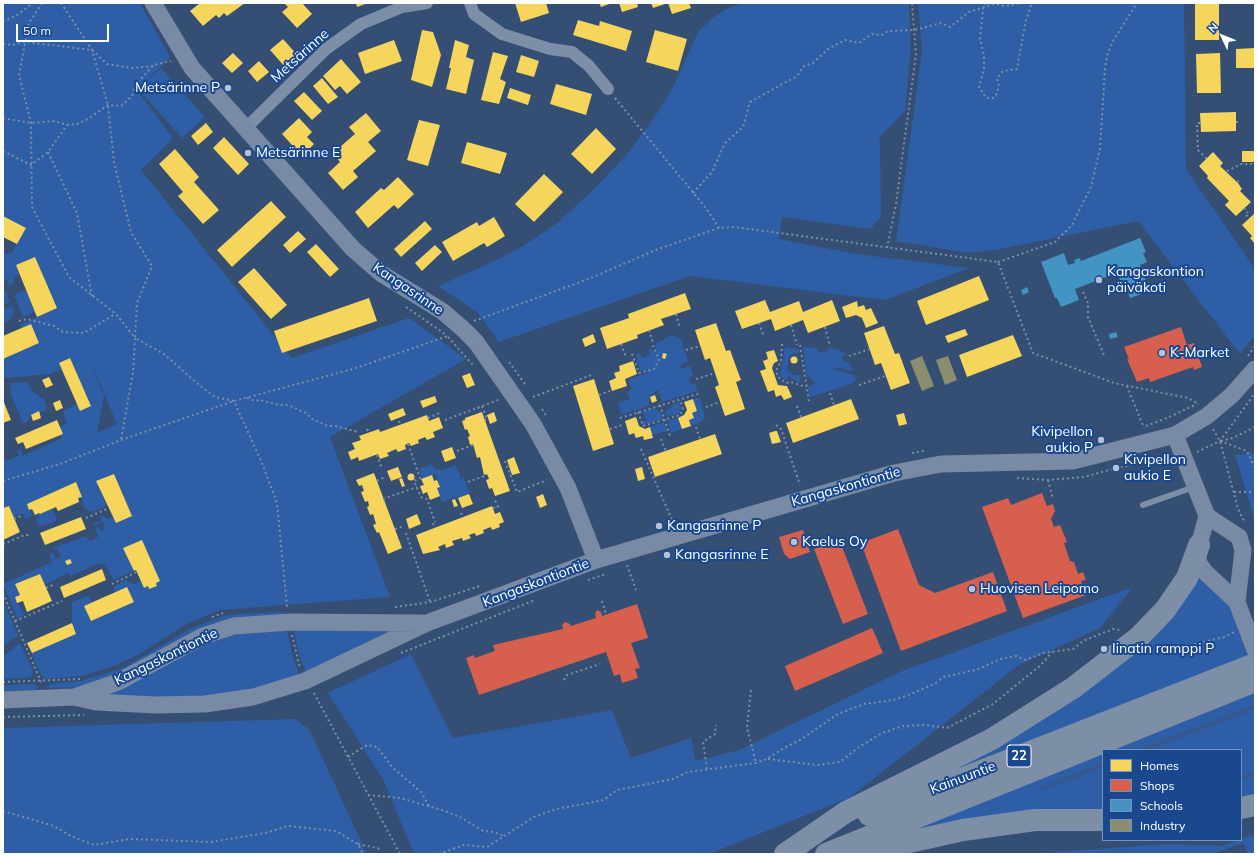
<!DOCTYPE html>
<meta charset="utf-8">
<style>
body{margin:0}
#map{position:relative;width:1258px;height:857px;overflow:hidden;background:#354e74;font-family:Mulish,sans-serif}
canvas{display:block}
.frame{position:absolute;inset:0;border:4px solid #fff;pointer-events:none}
.legend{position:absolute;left:1102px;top:749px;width:140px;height:92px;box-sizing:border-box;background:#1a488f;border:1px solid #7691bc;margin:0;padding:5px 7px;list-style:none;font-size:12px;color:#fff}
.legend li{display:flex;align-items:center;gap:8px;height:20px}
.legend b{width:20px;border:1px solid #7691bc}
.north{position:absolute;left:1202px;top:16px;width:40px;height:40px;-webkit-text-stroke:3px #1a488f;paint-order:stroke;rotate:313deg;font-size:11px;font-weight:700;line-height:16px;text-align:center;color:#fff}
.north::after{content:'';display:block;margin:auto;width:14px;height:18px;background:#fff;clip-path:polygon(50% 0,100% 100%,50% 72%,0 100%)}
.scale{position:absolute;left:16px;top:24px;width:93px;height:18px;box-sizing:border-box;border:2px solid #fff;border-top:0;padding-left:5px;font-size:12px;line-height:14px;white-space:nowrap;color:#fff;-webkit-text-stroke:3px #1a488f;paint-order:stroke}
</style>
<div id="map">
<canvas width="1258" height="857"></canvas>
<div class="frame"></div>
<ul class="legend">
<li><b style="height:11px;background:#f6d55c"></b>Homes</li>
<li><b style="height:11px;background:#d6604d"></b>Shops</li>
<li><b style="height:11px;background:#4393c3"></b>Schools</li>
<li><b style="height:11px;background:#8c8c6e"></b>Industry</li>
</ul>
<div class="north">N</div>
<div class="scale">50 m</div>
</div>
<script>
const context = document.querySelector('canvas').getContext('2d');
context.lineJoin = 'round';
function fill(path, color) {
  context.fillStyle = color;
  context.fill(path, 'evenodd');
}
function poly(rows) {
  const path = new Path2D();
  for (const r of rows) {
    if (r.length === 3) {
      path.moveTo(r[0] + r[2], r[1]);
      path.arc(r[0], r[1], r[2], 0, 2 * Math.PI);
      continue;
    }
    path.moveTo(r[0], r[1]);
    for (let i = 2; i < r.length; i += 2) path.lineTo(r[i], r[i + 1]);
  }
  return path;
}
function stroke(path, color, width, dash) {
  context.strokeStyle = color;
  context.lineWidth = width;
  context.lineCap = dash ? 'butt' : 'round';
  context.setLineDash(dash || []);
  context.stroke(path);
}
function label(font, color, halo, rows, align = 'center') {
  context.font = font + ' Mulish,sans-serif';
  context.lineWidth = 4;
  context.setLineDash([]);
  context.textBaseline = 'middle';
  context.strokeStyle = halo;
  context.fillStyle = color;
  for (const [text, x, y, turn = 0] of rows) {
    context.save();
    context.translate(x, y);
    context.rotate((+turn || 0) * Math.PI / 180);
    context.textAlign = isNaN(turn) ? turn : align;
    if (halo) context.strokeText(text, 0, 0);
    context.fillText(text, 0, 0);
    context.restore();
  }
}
fill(poly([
 [3,3,140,3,170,57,137,90,173,138,141,170,292,358,409,318,466,359,330,437,390,597,220,610,188,623,138,655,111,667,81,676,46,679,41,675,31,653,76,634,72,623,72,602,87,596,90,597,92,602,84,606,91,621,134,602,127,587,115,592,113,588,116,585,126,580,135,584,141,581,144,588,148,586,149,589,157,586,156,583,159,581,141,540,124,548,134,571,113,580,106,565,101,563,70,576,68,573,44,585,40,574,15,584,20,595,15,598,24,615,17,618,3,585,3,584,52,562,49,554,53,552,56,559,61,557,57,549,54,550,53,548,86,536,90,541,98,537,95,528,99,526,101,531,105,529,103,522,94,526,93,523,102,521,100,517,103,516,108,519,113,517,116,523,132,516,114,474,96,481,107,506,93,512,85,509,76,482,27,504,32,516,25,519,22,513,14,517,9,506,3,508,3,456,5,461,19,456,17,450,20,449,23,456,62,438,61,435,63,434,60,427,67,424,63,411,77,404,80,411,91,406,70,358,59,363,61,369,51,374,3,378,3,359,39,343,31,324,21,328,20,325,56,308,35,257,16,265,19,274,13,278,13,284,9,286,7,280,3,279,3,252,7,254,12,252,26,228,3,216],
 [91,363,117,424,77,441,97,432,104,397],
 [743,3,909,3,911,48,905,111,878,139,880,141,881,217,870,229,782,217,779,239,857,254,969,268,885,300,690,276,499,342,477,312,438,286,495,261,523,246,557,223,592,191,628,153,658,112,674,85,698,32,714,17,726,9],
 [918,3,1184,3,1186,169,1255,269,1255,335,1240,354,1138,221,996,250,967,253,896,241,922,51],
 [161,68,205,117,182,138,138,89],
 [3,286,10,302,3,305,5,309,12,306,14,311,11,318,3,324],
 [26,290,35,312,23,317,14,295],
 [672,335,681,339,688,361,680,365,682,369,690,366,693,376,689,378,691,385,695,383,698,391,662,402,658,389,649,397,649,406,624,414,621,413,618,403,630,399,627,392,632,389,629,383,630,378,648,373,646,369,640,371,636,355,639,353,643,358,650,355,648,351,651,347,655,353,657,351,655,344],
 [785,347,799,349,799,353,791,354,789,357,787,372,790,371,793,375,801,375,800,383,788,376,787,381,780,376],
 [803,347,818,348,818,352,827,353,828,348,837,349,844,353,845,355,842,357,844,362,849,362,852,371,836,367,835,370,854,375,856,379,854,383,810,397,808,387,815,383,806,374],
 [27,382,33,392,44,399,47,408,44,411,31,415,27,422,23,423,11,395,10,386,13,383],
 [696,398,700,398,705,417,701,422,691,426,689,420,694,418,692,413,697,411,693,399],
 [679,402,681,409,679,413,667,417,665,411,670,409,674,403],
 [653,408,661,412,663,419,643,425,642,422,646,420,644,413,640,414,640,413],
 [678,418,682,429,671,433,668,421],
 [664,422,667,431,652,435,650,427],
 [1255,453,1255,521,1235,455],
 [432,464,434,469,442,470,456,465,461,479,464,478,470,493,442,502,437,488,440,487,436,474,422,479,419,469],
 [52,509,57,520,43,526,38,525,36,519,39,518,37,514,40,514],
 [1195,574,1227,602,1235,616,1250,656,936,781,1074,694],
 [1133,587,1100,628,1019,665,849,798,709,854,414,854,384,781,328,693,411,654,453,738,612,710,631,758,691,738,696,761,739,750,902,671],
 [3,600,18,635,3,646],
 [282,612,285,614,258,620,133,670,81,687,46,688,50,684,81,681,121,669,192,628,221,617,237,614],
 [286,626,293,657,300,678,205,699,95,694,220,634],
 [293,627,411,627,306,673,299,654],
 [20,643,33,670,32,676,29,678,3,679,3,656],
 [36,684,37,690,3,691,3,685],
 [1255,693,1255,799,1241,803,1241,750,1108,750],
 [295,719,309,729,367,854,3,854,3,728],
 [1103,752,1103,814,883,841],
 [1255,834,1255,854,1248,854,1244,843,1211,854,1029,854,1166,844,1222,846]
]), '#2e5ea5');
fill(poly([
 [200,3,245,3,227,16,224,13,219,18,216,15,203,26,190,11],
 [284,3,302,3,312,14,297,28,282,12,288,7],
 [356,3,368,3,357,7],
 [515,3,546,3,549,13,521,22],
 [599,3,612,3,601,7],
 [619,3,637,3,638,7,622,12],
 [651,3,689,3,691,8,672,14,668,3,653,8],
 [1195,3,1219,3,1219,40,1195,40],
 [578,20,599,26,600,21,632,31,626,51,573,35],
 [422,30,433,32,441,55,432,87,411,80],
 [655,30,687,39,678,71,646,62],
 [283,39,299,57,286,68,270,50],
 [394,40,402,61,365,74,358,53],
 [455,40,469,45,466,57,474,60,466,94,446,89,451,68,449,68],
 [1255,48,1255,68,1236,68,1236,49],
 [493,52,508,56,500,79,506,82,499,104,481,100],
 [233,53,243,63,232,73,222,63],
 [1220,53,1221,93,1197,93,1196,54],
 [521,55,539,61,534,77,516,72],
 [341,59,361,82,347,94,340,86,335,90,323,76],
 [259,61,269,72,257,82,248,71],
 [322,78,338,97,328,104,313,86],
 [556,84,592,94,586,115,550,104],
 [510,88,531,95,528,105,507,98],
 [304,92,322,111,312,120,294,101],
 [1236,112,1236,131,1201,132,1200,113],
 [366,113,381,131,368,142,376,151,353,171,358,177,343,190,328,173,340,162,333,153,355,134,349,127],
 [299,118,312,132,307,137,314,144,302,156,282,134],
 [419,120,440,125,428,166,407,160],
 [206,123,213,132,198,145,191,136],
 [596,128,616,149,592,174,571,154],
 [224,137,249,164,238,175,213,148],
 [467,142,507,153,500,174,461,163],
 [175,149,199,177,194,182,219,210,203,224,178,196,183,192,159,164],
 [1242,151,1254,151,1254,162,1242,162],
 [1213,152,1223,163,1220,166,1238,183,1242,189,1240,191,1251,202,1236,216,1225,205,1229,201,1207,178,1208,176,1199,166],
 [544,174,563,192,534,222,515,204],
 [398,177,414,194,398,209,394,205,368,228,355,212,381,188,384,190],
 [271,201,286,217,232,267,217,250],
 [1255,213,1255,244,1250,238,1252,236,1242,225],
 [3,216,26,228,17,244,3,237],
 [494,217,505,236,487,247,484,243,453,261,442,242,477,222,479,226],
 [425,221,432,229,401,257,394,249],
 [298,231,306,239,290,253,283,245],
 [316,244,339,269,330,277,307,252],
 [435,245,442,252,422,271,415,263],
 [35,257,57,308,37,317,16,265],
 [254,268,287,305,271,319,238,282],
 [979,276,989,300,926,325,917,301],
 [685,293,691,309,661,319,664,325,637,335,638,338,607,349,600,328,629,318,628,314],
 [369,298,377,321,282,353,274,331],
 [765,300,770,312,799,301,803,312,832,300,840,321,808,333,803,320,775,331,771,319,742,329,735,311],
 [857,301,858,307,864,305,866,310,871,308,878,323,866,328,862,318,856,315,846,318,842,307],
 [716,323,726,351,730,350,741,380,736,382,745,409,725,416,715,387,719,385,710,358,705,360,695,330],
 [31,324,39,343,3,359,3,336],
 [884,326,895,354,899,353,910,383,891,390,881,363,875,365,864,333],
 [965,329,968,335,948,343,945,336],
 [593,334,596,342,585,347,582,339],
 [1013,335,1022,356,967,377,959,355],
 [774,350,778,361,774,363,772,368,778,385,787,386,792,397,784,400,781,395,776,397,774,390,768,392,760,371,766,369,763,361,768,359,766,352],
 [663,353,667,354,665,359,662,358],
 [794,360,3.5],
 [70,358,91,406,80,411,59,363],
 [633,361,637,374,625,379,627,386,612,391,609,381,616,378,614,373,620,371,619,366],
 [470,373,475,385,467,388,462,376],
 [49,377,53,385,46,388,42,380],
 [594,379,614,444,593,451,573,386],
 [655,395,657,401,652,403,650,397],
 [435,396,437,402,423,408,420,401],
 [693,399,697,411,692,413,694,418,689,420,691,426,682,429,678,418,684,415,687,410,684,402],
 [851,399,859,419,793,443,786,423],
 [3,400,11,420,3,423],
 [60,400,63,408,56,411,53,403],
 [403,408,406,415,391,421,388,414],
 [39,411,41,418,33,421,31,415],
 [482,412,510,491,495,496,492,488,489,489,486,480,489,479,487,474,484,475,480,457,477,458,473,444,470,445,468,437,470,436,467,429,465,430,462,421,465,420,465,418],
 [494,412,497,421,490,424,487,415],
 [904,413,907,424,899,426,896,415],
 [427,415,429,421,439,417,443,428,433,432,435,437,427,440,425,437,418,440,419,443,411,446,409,443,405,445,406,449,398,452,396,449,387,453,389,456,380,459,378,454,359,461,358,457,351,460,348,452,355,449,352,443,361,440,359,436,379,429,380,432],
 [636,417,639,426,645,429,650,427,653,438,644,440,643,436,636,438,634,433,629,435,625,421],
 [57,420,63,434,26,449,23,442,18,444,15,438],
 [775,431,777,431,781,442,772,444,769,433],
 [715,434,722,454,655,477,648,457],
 [452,447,456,458,445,462,441,451],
 [514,457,520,473,512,475,507,460],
 [398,467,402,477,391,481,387,471],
 [642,467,645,479,638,481,635,469],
 [374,473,402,548,388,554,379,532,377,533,373,525,376,524,373,514,370,515,367,507,369,506,368,501,365,502,361,492,364,491,362,485,359,486,356,480],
 [411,477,3.5],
 [114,474,132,516,116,523,96,481],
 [432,475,434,481,437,480,440,487,437,488,440,496,430,500,427,492,423,494,420,486,424,485,421,479],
 [402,478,405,486,402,487,399,479],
 [76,482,82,497,78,498,79,502,58,511,56,507,40,514,39,513,35,515,32,509,29,510,27,504],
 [469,494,473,504,462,508,458,498],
 [543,494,547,505,540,508,536,497],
 [455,499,458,506,454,507,452,500],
 [9,506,20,532,3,540,3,508],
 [492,506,495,514,500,512,504,522,499,524,500,527,492,530,491,527,483,530,484,533,476,536,475,533,469,535,471,538,463,541,462,538,452,541,454,545,446,548,445,544,438,547,440,550,423,554,416,535],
 [417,514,421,524,409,529,406,519],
 [81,517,86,529,45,545,40,533],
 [142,540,160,581,156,583,157,586,149,589,148,586,144,588,136,570,134,571,123,548],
 [70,559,72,563,67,565,65,561],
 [102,569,106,580,64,598,60,587],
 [40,574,52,601,27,612,23,601,17,603,15,597,20,595,15,584],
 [127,587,134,602,91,621,84,606],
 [72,623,76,634,32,653,27,643]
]), '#f6d55c');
fill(poly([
 [1181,327,1187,345,1194,343,1202,367,1194,370,1193,367,1150,382,1149,378,1137,382,1127,359,1129,359,1124,347],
 [1042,493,1047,506,1053,504,1055,511,1051,519,1054,527,1060,525,1067,542,1064,543,1070,561,1074,562,1078,574,1083,572,1086,580,1081,581,1086,595,1023,618,982,507,1008,498,1011,505],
 [898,529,919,585,935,593,993,572,1007,611,901,651,861,543],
 [803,530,810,552,790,559,784,554,779,537],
 [839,539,868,614,843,624,814,549],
 [637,604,648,638,631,643,640,668,635,669,638,678,622,683,620,674,614,676,606,652,479,695,466,658,474,655,475,658,495,651,493,645,563,629,562,625,565,622,570,624,571,626,596,618,595,614,597,610,601,612,602,616],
 [872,628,883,653,795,691,785,666]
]), '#d6604d');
fill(poly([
 [1140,238,1146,252,1143,253,1147,262,1140,265,1150,291,1130,298,1126,287,1123,288,1117,273,1075,289,1079,300,1061,307,1057,298,1055,298,1041,262,1064,253,1068,265,1075,263,1074,260,1080,258,1081,261],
 [1027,287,1029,292,1023,295,1021,290],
 [1116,332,1118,337,1110,339,1109,334]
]), '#4393c3');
fill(poly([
 [922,356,934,386,922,391,910,361],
 [948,356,957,380,945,385,936,360]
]), '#8c8c6e');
stroke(poly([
 [1143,750,1255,707],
 [1241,778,1255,774],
 [1043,788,1103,765]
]), '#38588c', 3.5);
stroke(poly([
 [42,3,29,23,19,75,31,123,32,207,69,277,116,314,135,338,133,372,121,440],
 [61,3,92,50,108,105,114,162,131,232,152,266,137,303,135,338,164,354,198,384,215,397,234,401,262,463,277,503,287,607],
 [986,3,983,9,980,39,984,55,984,70,979,87,986,98,993,98,996,95,999,86,997,78,1003,71,1017,69,1026,20,1032,3],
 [3,22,17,15,33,3],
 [3,44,12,45,25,42,92,50,107,64,132,68,153,66],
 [615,98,706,208,719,228],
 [3,118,31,123,55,121,67,125,77,124,88,119,108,105,121,106,132,96,135,85,154,65,171,61],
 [1236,122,1239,122],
 [1200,123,1197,123,1198,150,1207,159],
 [3,151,31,165,48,152,67,125],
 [48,152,77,213,92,297],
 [1227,171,1241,164,1255,164],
 [1237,182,1240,180],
 [693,193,712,172,725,143,743,127,750,102,797,76,804,66,813,63,828,49,845,40,859,43,872,34,882,35,888,31,914,30,941,23,950,27,969,12,994,4,1006,6,1023,3],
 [1244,208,1248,213],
 [1246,215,1250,218],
 [887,248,896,204,916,54,912,3],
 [998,262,1055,242,1072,225,1091,187,1100,149,1105,68,1107,56,1113,41,1137,3],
 [1083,292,1088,303,1088,317,1104,355],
 [406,307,445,334],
 [676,314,680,328],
 [19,321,27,319,54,326,63,332,84,333,115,314],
 [474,321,591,278,658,249,719,228,734,227,998,262,1033,353,1114,383,1188,398,1199,404],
 [759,323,764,337],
 [791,325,797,345],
 [825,327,830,346],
 [649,330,653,343],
 [448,337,473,365],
 [621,344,626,357],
 [782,344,781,361,776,371,778,377,786,383,791,382,806,387],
 [800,345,809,401],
 [686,350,700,346],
 [632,354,639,373,654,369,659,360,652,343],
 [849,356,870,349],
 [1248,356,1255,346],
 [509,362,525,384],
 [696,379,715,373],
 [859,385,885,376],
 [1127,386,1144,428],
 [830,393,834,405],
 [599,395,610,391],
 [533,397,594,374],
 [247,398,255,401,260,400,279,405,288,405,306,413,312,419,328,426,335,426,358,432],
 [660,405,670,436],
 [482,406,487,419,485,420],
 [797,406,801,417],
 [478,407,480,412],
 [706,407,720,402],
 [542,409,547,417],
 [638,412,643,426,680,415,683,409,680,400],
 [428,418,442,412],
 [620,418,701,393],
 [445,420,498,400],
 [399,421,400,425],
 [776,425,781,429,800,485],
 [1146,426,1167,418,1197,404],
 [696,427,700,439],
 [367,429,369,433],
 [610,429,622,425],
 [1213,429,1220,441,1238,509,1245,523],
 [661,439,666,451],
 [1220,441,1247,451,1255,468],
 [1221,441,1233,438,1255,427],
 [408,444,420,478,414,481,421,497,427,499,435,522],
 [641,449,673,522],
 [457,451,473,445],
 [1197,452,1220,441,1255,393],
 [912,453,924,451],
 [377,455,382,469],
 [505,461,517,492,547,480],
 [1017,478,1048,480,1084,477,1116,468,1156,461,1171,462],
 [1048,480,1053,499],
 [3,481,60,464,121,440,234,401,353,369,448,336],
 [377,481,385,477],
 [468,482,487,475],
 [1234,492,1255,492],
 [383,499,417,487],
 [493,508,498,507,495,500],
 [461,513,463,518],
 [86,518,109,508],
 [14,519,21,516],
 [433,523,435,528],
 [395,529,404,526],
 [406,533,430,602],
 [3,544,25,535,29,535],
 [627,565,636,590],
 [588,580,606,574],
 [112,584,137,572],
 [46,588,55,584],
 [3,593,41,682],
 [602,601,606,614],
 [395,607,430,602,480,586],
 [212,617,223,613],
 [15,621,62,601],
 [292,635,300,668],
 [1184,647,1224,637,1234,632],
 [401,653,535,600],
 [564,680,567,675,600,664],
 [3,682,80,679],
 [751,690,747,728,756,763],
 [314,693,400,854],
 [3,717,84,715],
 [348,757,367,745,377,747,393,768,421,792,429,806],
 [768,759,817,765,840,762,859,747,882,733,903,726,925,725,947,728,993,704,1041,665,1052,652],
 [707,769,703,742,715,734,716,725],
 [368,795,400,798,442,810,462,818,483,831,493,832,505,836],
 [3,811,54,826,71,836,94,845,129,839,211,842,265,833,288,826,336,831,358,844,363,854],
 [358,844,381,849],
 [439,854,463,845,487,847,534,817,556,809,604,800,617,790,673,779,688,772,756,763,767,759,784,748,800,740,838,714,864,704,893,700,906,696,934,684,944,677,979,669,1000,659,1016,656,1026,660,1043,653,1073,649,1083,641,1113,629,1120,630]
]), '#7c8fa7', 2, [2, 3]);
stroke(poly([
 [1143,505,1194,487]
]), '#7c8fa7', 6);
stroke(poly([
 [470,3,474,14,502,34,550,49,572,52,589,66,608,89],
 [246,128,326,49,361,24,402,7,427,3]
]), '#7c8fa7', 12);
stroke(poly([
 [153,3,192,68,353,249,382,274,442,311,462,328,476,342,533,424,568,488,596,560],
 [1175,435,1207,516,1199,545,1198,562,1205,572,1237,602,1241,613],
 [1207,516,1239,537,1243,550,1237,602],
 [74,697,118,682,203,636,234,626,290,622,422,623],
 [3,700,74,697,96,702,156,705,205,704,253,697,305,681,427,623,596,560,894,473,941,464,1073,461,1175,435,1207,416,1232,395,1255,369]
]), '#788aa4', 17);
stroke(poly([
 [1241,808,1255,805],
 [869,815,1255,664],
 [785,854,846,812,992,739,1073,688,1139,637,1165,610,1187,578,1199,545],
 [826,854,1255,681],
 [856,854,963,830,1035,820,1103,820]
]), '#7d8fa7', 22);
stroke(poly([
 [1241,613,1255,650]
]), '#788aa4', 17);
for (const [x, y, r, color] of [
 [228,88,4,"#b8c1ce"],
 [248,153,4,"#b8c1ce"],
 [1099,280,4,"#b8c1ce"],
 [1162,353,4,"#b8c1ce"],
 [1101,440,4,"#b8c1ce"],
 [1116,468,4,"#b8c1ce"],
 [659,526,4,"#b8c1ce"],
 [794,542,4,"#b8c1ce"],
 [667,555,4,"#b8c1ce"],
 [972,589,4,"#b8c1ce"],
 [1104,649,4,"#b8c1ce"]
]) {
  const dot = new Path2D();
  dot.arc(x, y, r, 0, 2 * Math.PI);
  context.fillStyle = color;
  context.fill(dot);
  stroke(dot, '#1a488f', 1.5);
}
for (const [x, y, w] of [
 [1019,756,24]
]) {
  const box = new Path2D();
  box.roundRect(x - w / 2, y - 11, w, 22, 3);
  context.fillStyle = '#1a488f';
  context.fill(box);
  stroke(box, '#fff', 1);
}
label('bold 13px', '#fff', null, [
 ["22",1019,756]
]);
label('14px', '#fff', '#1a488f', [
 ["Metsärinne",300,56,-42],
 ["Kangasrinne",408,289,34],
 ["Kangaskontiontie",846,487,-16],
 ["Kangaskontiontie",536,583,-21],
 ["Kangaskontiontie",166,657,-26],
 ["Kainuuntie",963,778,-21]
]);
label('14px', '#fff', '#1a488f', [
 ["Metsärinne P",220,88,"right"],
 ["Metsärinne E",256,153],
 ["Kangaskontion",1107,272],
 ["päiväkoti",1107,288],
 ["K-Market",1170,353],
 ["Kivipellon",1093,432,"right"],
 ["aukio P",1093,448,"right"],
 ["Kivipellon",1124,460],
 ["aukio E",1124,476],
 ["Kangasrinne P",667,526],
 ["Kaelus Oy",802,542],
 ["Kangasrinne E",675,555],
 ["Huovisen Leipomo",980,589],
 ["Iinatin ramppi P",1112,649]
], 'left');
</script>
